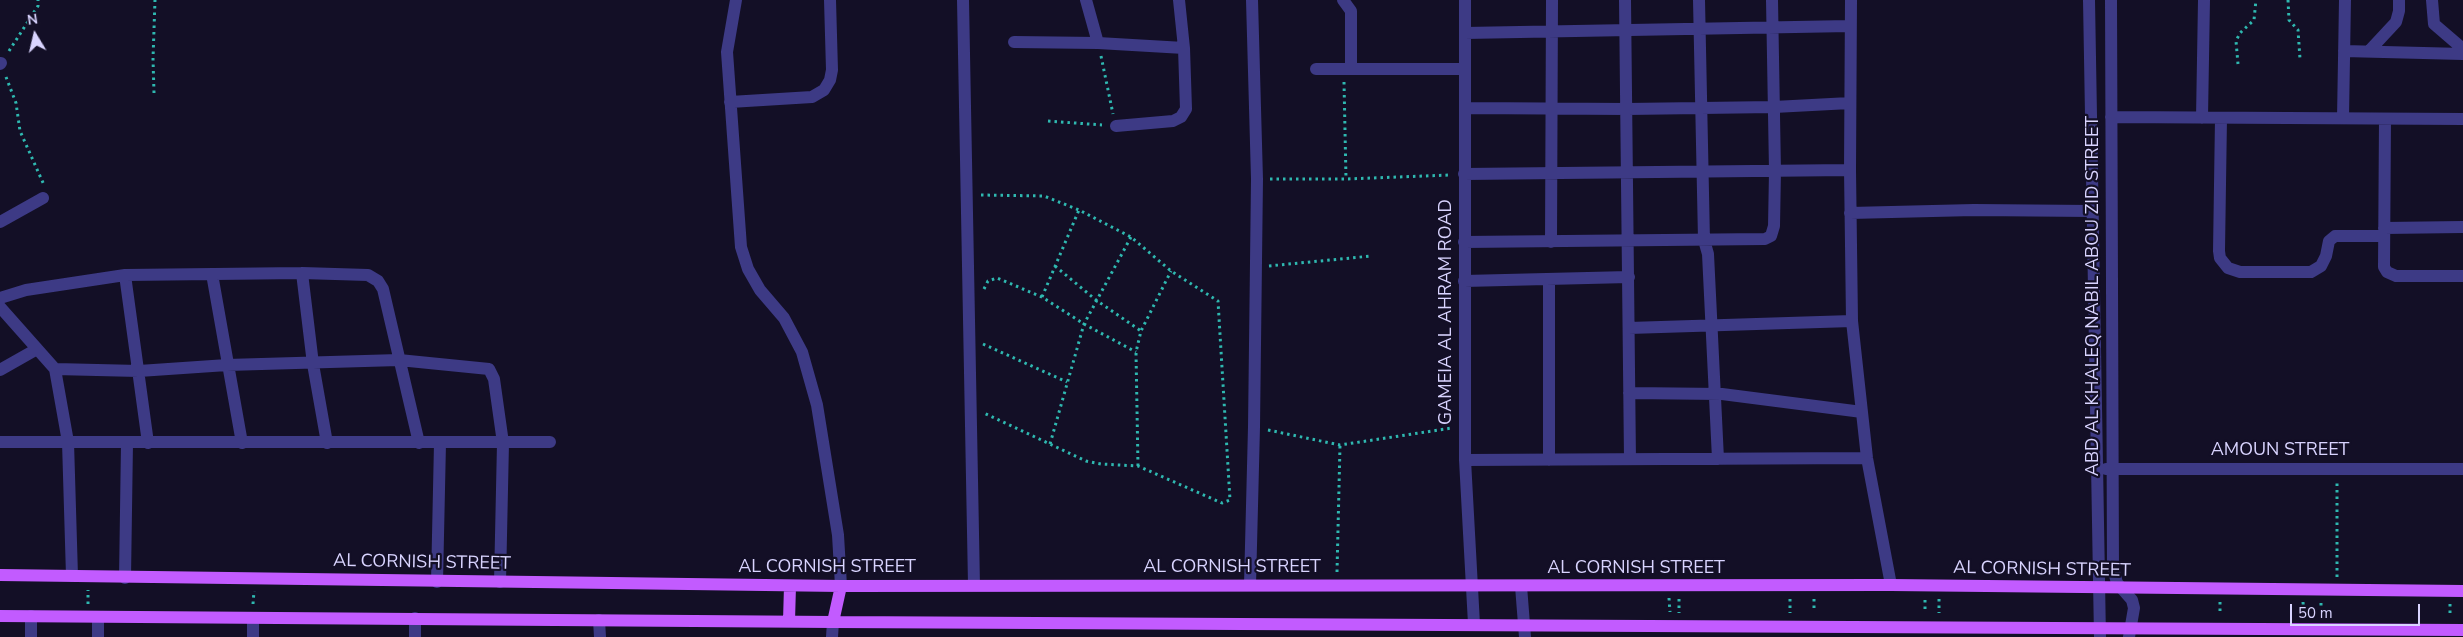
<!DOCTYPE html>
<style>
body{margin:0}
#map{position:relative;width:2463px;height:637px;overflow:hidden;background:#130f26;font-family:"Nunito Sans",sans-serif}
canvas{display:block}
.north{position:absolute;left:10px;top:10px;width:50px;height:50px;-webkit-text-stroke:4px #130f26;paint-order:stroke;rotate:351deg;font-size:14px;font-weight:700;line-height:20px;text-align:center;color:#d9d4ff}
.north::after{content:'';display:block;margin:auto;width:18px;height:22px;background:#d9d4ff;clip-path:polygon(50% 0,100% 100%,50% 72%,0 100%)}
.scale{position:absolute;left:2290px;top:604px;width:130px;height:22px;box-sizing:border-box;border:2px solid #d9d4ff;border-top:0;padding-left:6px;font-size:15px;line-height:18px;white-space:nowrap;color:#d9d4ff;-webkit-text-stroke:4px #130f26;paint-order:stroke}
</style>
<div id="map">
<canvas width="2463" height="637"></canvas>
<div class="north">N</div>
<div class="scale">50 m</div>
</div>
<script>
const context = document.querySelector('canvas').getContext('2d');
context.lineJoin = 'round';
function poly(rows) {
  const path = new Path2D();
  for (const r of rows) {
    path.moveTo(r[0], r[1]);
    for (let i = 2; i < r.length; i += 2) path.lineTo(r[i], r[i + 1]);
  }
  return path;
}
function stroke(path, color, width, dash) {
  context.strokeStyle = color;
  context.lineWidth = width;
  context.lineCap = dash ? 'butt' : 'round';
  context.setLineDash(dash || []);
  context.stroke(path);
}
function label(font, color, halo, rows, align = 'center') {
  context.font = font + ' "Nunito Sans",sans-serif';
  context.lineWidth = 4.5;
  context.setLineDash([]);
  context.textBaseline = 'middle';
  context.strokeStyle = halo;
  context.fillStyle = color;
  for (const [text, x, y, turn = 0] of rows) {
    context.save();
    context.translate(x, y);
    context.rotate((+turn || 0) * Math.PI / 180);
    context.textAlign = isNaN(turn) ? turn : align;
    if (halo) context.strokeText(text, 0, 0);
    context.fillText(text, 0, 0);
    context.restore();
  }
}
stroke(poly([
 [2288,0,2289,20,2298,30,2300,59],
 [9,51,38,6,38,0],
 [1101,56,1113,114],
 [2238,64,2236,41,2240,33,2254,20,2256,0],
 [6,77,16,103,20,131,44,185],
 [1344,82,1346,179],
 [154,93,153,59,155,0],
 [1048,121,1102,125],
 [1270,179,1346,179,1451,175],
 [981,195,1044,196,1079,210,1131,237,1171,271,1218,301,1230,500,1222,503,1138,466,1101,464,1086,461,984,413],
 [1055,266,1096,300,1141,331],
 [1269,266,1371,256],
 [984,289,988,281,997,278,1042,297,1084,324,1136,352],
 [1042,297,1079,210],
 [983,344,1067,382],
 [1268,430,1340,445,1452,428],
 [1050,444,1084,324,1131,237],
 [1138,466,1136,352,1141,331,1171,271],
 [1337,572,1340,445],
 [2337,577,2337,483],
 [1669,598,1670,612],
 [1679,599,1679,613],
 [1790,599,1790,613],
 [1814,599,1814,612],
 [1939,599,1939,613],
 [1925,600,1925,613],
 [2220,602,2220,615],
 [2303,602,2304,616],
 [2321,603,2321,617],
 [88,604,88,590],
 [253,604,254,591],
 [2450,604,2450,617]
]), '#2fb8b0', 3, [2.5, 4]);
stroke(poly([
 [736,0,727,52,741,247,748,269,760,290,784,318,802,352,817,405,838,535,841,586],
 [963,0,974,585],
 [1086,0,1098,43],
 [1343,0,1351,11,1351,69],
 [1465,0,1465,460,1474,624],
 [1625,0,1630,459],
 [1699,0,1704,240,1708,254,1718,459],
 [1851,0,1850,170,1852,321,1867,458,1891,585],
 [2089,0,2100,637],
 [2111,0,2113,568,2117,583,2132,600,2134,608,2129,637],
 [2432,0,2434,24,2463,49],
 [1465,33,1850,26],
 [1014,42,1098,43,1184,48],
 [2344,51,2463,54],
 [2369,51,2396,22,2399,11,2399,0],
 [0,64,1,63],
 [1316,69,1464,69],
 [730,102,812,97,824,90,830,80,832,70,830,0],
 [1465,108,1627,109,1774,107,1850,103],
 [2111,117,2463,119],
 [2202,118,2204,0],
 [2221,118,2219,251,2220,258,2228,268,2240,272,2311,272,2321,266,2326,256,2329,241,2335,236,2383,236],
 [2343,118,2345,0],
 [2385,119,2384,267,2387,272,2396,276,2463,276],
 [1116,126,1173,121,1181,117,1186,109,1184,48,1179,0],
 [1464,174,1850,170],
 [1850,213,1974,210,2092,211],
 [0,222,43,198],
 [2384,228,2463,227],
 [1464,242,1765,239,1771,236,1774,226,1775,171,1772,0],
 [1551,242,1552,0],
 [302,273,313,364,327,443],
 [212,274,242,443],
 [125,275,148,443],
 [1549,279,1549,460],
 [1464,281,1629,277],
 [0,298,26,290,125,275,302,273,368,275,378,281,383,289,419,443],
 [0,307,55,369,68,442,72,576],
 [1629,328,1852,321],
 [55,369,139,371,227,365,399,360,489,369,494,379,503,443,500,582],
 [0,370,37,349],
 [1629,393,1722,394,1862,412],
 [0,442,550,442],
 [1465,460,1867,458],
 [2106,469,2463,469],
 [125,578,127,443],
 [437,582,440,443],
 [1250,585,1254,427,1257,179,1252,0],
 [1521,586,1525,637],
 [31,616,31,637],
 [599,620,600,637],
 [98,637,98,617],
 [253,637,253,618],
 [415,637,415,618],
 [832,637,833,622]
]), '#3d3a85', 12);
stroke(poly([
 [0,575,841,586,1891,585,2463,591],
 [0,616,833,622,2463,630],
 [789,621,790,586],
 [833,622,841,586]
]), '#c25bff', 12);
label('18px', '#d9d4ff', '#130f26', [
 ["ABD AL KHALEQ NABIL ABOU ZID STREET",2094,296,-90],
 ["GAMEIA AL AHRAM ROAD",1447,312,-90],
 ["AMOUN STREET",2280,451],
 ["AL CORNISH STREET",422,563,1],
 ["AL CORNISH STREET",827,568],
 ["AL CORNISH STREET",1232,568],
 ["AL CORNISH STREET",1636,569],
 ["AL CORNISH STREET",2042,570,1]
]);
</script>
